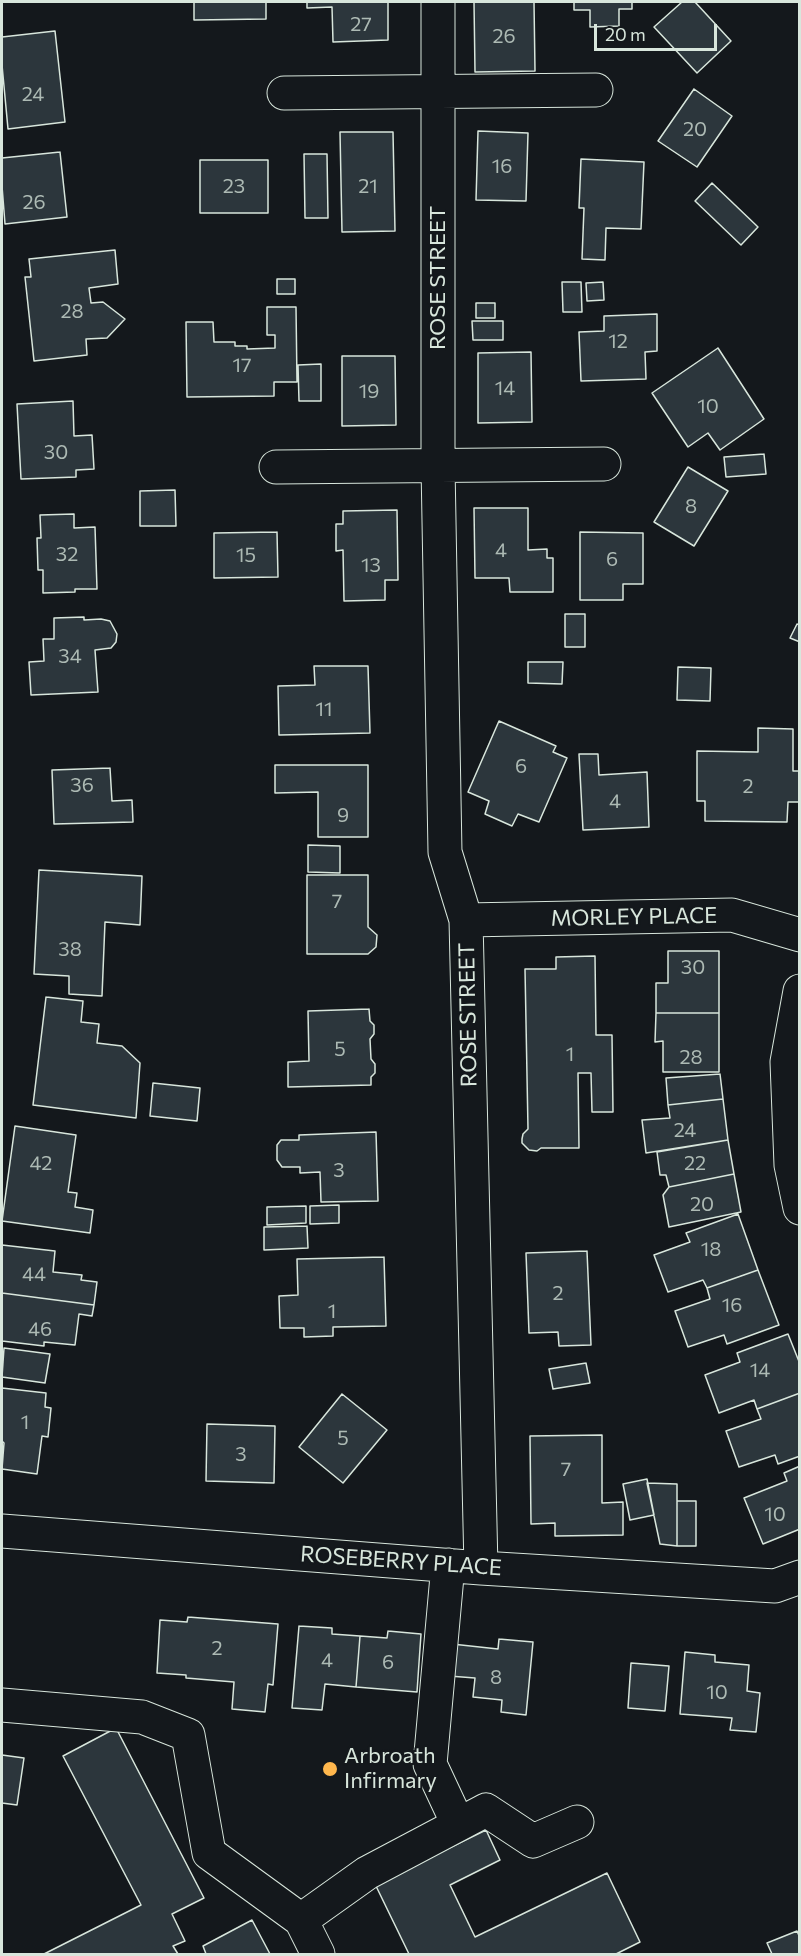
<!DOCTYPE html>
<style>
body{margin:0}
#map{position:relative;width:801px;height:1956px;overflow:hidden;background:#14181c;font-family:Commissioner,sans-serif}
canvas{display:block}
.frame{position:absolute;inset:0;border:3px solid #d8e6dc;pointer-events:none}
.scale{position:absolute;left:594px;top:24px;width:123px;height:27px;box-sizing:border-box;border:3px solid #d8e6dc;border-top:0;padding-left:8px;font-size:18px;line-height:21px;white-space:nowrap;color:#d8e6dc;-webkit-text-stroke:4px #14181c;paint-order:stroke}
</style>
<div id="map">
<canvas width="801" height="1956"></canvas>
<div class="frame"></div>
<div class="scale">20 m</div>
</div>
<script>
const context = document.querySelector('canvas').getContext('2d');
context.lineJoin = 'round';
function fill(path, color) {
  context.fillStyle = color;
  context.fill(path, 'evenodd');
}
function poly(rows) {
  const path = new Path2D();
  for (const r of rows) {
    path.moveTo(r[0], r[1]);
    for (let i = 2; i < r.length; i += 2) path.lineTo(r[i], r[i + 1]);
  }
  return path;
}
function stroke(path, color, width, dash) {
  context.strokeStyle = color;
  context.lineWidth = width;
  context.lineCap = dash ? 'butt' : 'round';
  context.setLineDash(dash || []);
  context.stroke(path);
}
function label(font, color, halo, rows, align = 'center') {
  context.font = font + ' Commissioner,sans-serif';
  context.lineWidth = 4.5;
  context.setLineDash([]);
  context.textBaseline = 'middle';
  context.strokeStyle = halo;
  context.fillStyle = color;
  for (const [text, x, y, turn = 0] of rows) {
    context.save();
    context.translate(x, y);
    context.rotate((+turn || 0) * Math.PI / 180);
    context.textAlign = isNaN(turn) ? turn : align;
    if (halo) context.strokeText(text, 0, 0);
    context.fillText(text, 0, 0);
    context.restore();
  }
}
const building = poly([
 [194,2,266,2,266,19,194,20,194,2],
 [307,2,388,2,388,40,333,42,332,7,307,8,307,2],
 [474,2,534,2,535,71,475,72,474,2],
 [574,2,632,2,632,9,619,9,619,26,590,27,590,10,574,10,574,2],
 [682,2,695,2,731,41,697,73,654,27,682,2],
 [55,31,65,122,8,129,2,65,2,37,55,31],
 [694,89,732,116,697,167,658,141,694,89],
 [478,131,528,133,526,201,476,200,478,131],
 [340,132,393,132,395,231,342,232,340,132],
 [60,152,67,217,5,224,2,186,2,158,60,152],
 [304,154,327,154,328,218,305,218,304,154],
 [581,159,644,162,641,229,606,228,605,260,582,259,584,208,579,208,581,159],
 [200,160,268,160,268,213,200,213,200,160],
 [712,183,758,227,741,245,695,201,712,183],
 [115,250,118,284,89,288,91,303,103,302,125,319,107,338,86,339,87,355,34,361,25,277,31,277,29,259,115,250],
 [277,279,295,279,295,294,277,294,277,279],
 [562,282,581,282,582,312,563,312,562,282],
 [603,282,604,300,587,301,586,283,603,282],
 [476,303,495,303,495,318,476,318,476,303],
 [267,307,296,307,297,382,274,382,274,396,187,397,186,322,213,322,214,342,235,342,235,346,247,346,247,349,275,348,275,335,267,335,267,307],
 [657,314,657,351,645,352,646,379,581,381,579,332,604,331,604,316,657,314],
 [472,321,503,321,503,340,473,340,472,321],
 [718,348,764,419,720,450,708,433,688,447,652,393,718,348],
 [531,352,532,422,478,423,478,353,531,352],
 [342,356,395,356,396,425,342,426,342,356],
 [321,364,321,401,299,401,298,365,321,364],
 [73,401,74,436,92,435,94,469,76,470,76,477,21,479,17,404,73,401],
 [764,454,766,474,726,477,724,457,764,454],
 [688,467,728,491,694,546,654,522,688,467],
 [175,490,176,526,140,526,140,491,175,490],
 [474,508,528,508,528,550,547,549,547,558,553,558,553,592,510,592,509,578,475,578,474,508],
 [397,510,398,580,385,580,385,600,344,601,343,550,336,551,336,524,343,524,343,511,397,510],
 [74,514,74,528,95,527,97,589,75,589,75,592,43,593,43,570,38,570,37,538,41,538,40,515,74,514],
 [277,532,278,577,214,578,214,533,277,532],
 [580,532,643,533,643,584,623,584,623,600,580,600,580,532],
 [565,614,585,614,585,647,565,647,565,614],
 [84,617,84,620,101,619,110,621,117,634,116,642,111,648,95,650,98,692,31,695,29,662,44,661,43,639,54,639,54,618,84,617],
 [797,624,800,625,800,642,790,638,797,624],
 [528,662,563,662,562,684,528,683,528,662],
 [314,666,368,666,370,733,279,735,278,686,315,685,314,666],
 [678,667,711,668,710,701,677,700,678,667],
 [499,721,556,746,553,752,567,758,539,822,518,814,512,826,485,814,489,801,468,792,499,721],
 [758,728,793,729,793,771,800,771,800,802,788,802,787,822,705,821,705,801,697,801,697,751,758,752,758,728],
 [579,754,598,754,599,775,647,772,649,827,583,830,579,754],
 [275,765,368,765,368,837,318,837,318,792,275,793,275,765],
 [110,768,112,801,132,800,133,822,54,824,52,770,110,768],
 [308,845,340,846,340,873,308,872,308,845],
 [39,870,142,876,140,925,105,922,102,996,69,994,69,976,34,974,39,870],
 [307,875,368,875,368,927,377,935,376,947,368,954,307,954,307,875],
 [668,951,719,951,719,1013,656,1013,656,983,668,983,668,951],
 [595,956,596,1035,612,1035,613,1112,592,1112,591,1073,578,1073,579,1148,541,1148,537,1151,529,1150,522,1143,522,1139,523,1134,528,1129,525,969,556,969,556,957,595,956],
 [46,997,83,1001,81,1022,99,1024,97,1043,122,1046,140,1063,136,1118,33,1105,46,997],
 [369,1009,370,1021,374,1025,374,1034,370,1039,371,1059,375,1064,375,1073,371,1077,371,1085,288,1087,288,1062,309,1061,308,1011,369,1009],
 [656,1013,719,1013,719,1072,663,1072,663,1041,655,1042,656,1013],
 [720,1074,723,1099,668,1105,666,1078,720,1074],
 [153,1083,200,1088,197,1121,150,1116,153,1083],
 [723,1099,728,1140,646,1153,642,1120,670,1118,668,1105,723,1099],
 [15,1126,76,1135,68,1192,77,1193,75,1207,93,1210,90,1233,2,1221,15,1126],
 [376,1132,378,1201,321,1202,320,1172,300,1173,300,1167,282,1167,277,1160,277,1145,281,1140,299,1140,299,1135,376,1132],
 [728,1140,734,1174,669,1187,666,1175,660,1175,657,1152,728,1140],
 [734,1174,741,1212,669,1227,663,1195,669,1187,734,1174],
 [339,1205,339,1223,310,1224,310,1206,339,1205],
 [306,1206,306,1223,267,1225,267,1207,306,1206],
 [738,1214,758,1270,707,1288,703,1280,668,1292,654,1255,690,1242,686,1233,738,1214],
 [307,1226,308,1248,264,1250,264,1227,307,1226],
 [2,1245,55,1251,53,1272,82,1275,81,1280,97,1282,94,1305,2,1293,2,1245],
 [587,1251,591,1345,559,1346,558,1332,529,1333,526,1253,587,1251],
 [384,1257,386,1326,333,1327,333,1336,304,1337,304,1328,280,1328,279,1296,298,1295,297,1259,384,1257],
 [758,1270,779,1325,727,1344,724,1335,688,1347,675,1311,710,1299,707,1288,758,1270],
 [2,1293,94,1305,92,1316,79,1314,75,1345,44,1342,44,1346,2,1341,2,1293],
 [788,1334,800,1364,800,1393,757,1409,754,1400,719,1413,705,1375,740,1362,737,1353,788,1334],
 [4,1348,50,1354,45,1383,2,1377,4,1348],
 [586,1363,590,1383,553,1389,549,1369,586,1363],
 [2,1388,46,1393,45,1407,51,1408,48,1437,42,1436,37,1474,2,1469,4,1443,2,1441,2,1388],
 [800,1393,800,1456,778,1464,775,1455,739,1467,726,1431,761,1419,757,1409,800,1393],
 [342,1394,387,1430,343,1483,299,1447,342,1394],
 [207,1424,275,1426,274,1483,206,1481,207,1424],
 [602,1435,602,1503,623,1502,623,1535,555,1536,555,1523,531,1524,530,1436,602,1435],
 [800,1466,800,1529,763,1544,744,1498,787,1481,784,1473,800,1466],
 [647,1479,654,1515,630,1520,623,1484,647,1479],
 [647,1483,677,1484,677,1546,660,1544,647,1483],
 [677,1501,696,1501,696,1546,677,1546,677,1501],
 [188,1617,278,1624,273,1685,268,1684,265,1712,232,1709,234,1682,186,1678,186,1675,157,1673,160,1620,187,1622,188,1617],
 [299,1626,332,1628,332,1634,360,1636,356,1687,325,1684,322,1710,292,1708,299,1626],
 [388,1631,421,1634,417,1692,356,1687,360,1636,387,1638,388,1631],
 [499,1639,533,1642,526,1715,501,1712,502,1700,473,1697,475,1678,449,1676,452,1644,498,1649,499,1639],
 [685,1652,715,1655,715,1662,749,1665,747,1691,760,1693,756,1732,730,1730,732,1718,680,1714,685,1652],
 [631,1663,669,1666,665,1711,628,1708,631,1663],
 [116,1728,204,1898,172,1914,185,1941,173,1946,178,1954,44,1954,141,1905,63,1756,116,1728],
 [2,1755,24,1758,17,1805,2,1803,2,1755],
 [486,1830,500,1860,450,1885,475,1937,607,1873,640,1942,616,1954,409,1954,375,1884,486,1830],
 [252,1920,270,1954,205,1954,206,1954,203,1946,252,1920],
 [797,1931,800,1938,800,1954,772,1954,767,1943,797,1931]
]);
fill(building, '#2c363c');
stroke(building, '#d8e6dc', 1.5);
const minor = poly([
 [438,2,438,466,445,852,466,920,481,1568],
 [284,93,596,90],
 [276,467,604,464],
 [466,920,732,915,800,935],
 [800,991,787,1062,791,1165,800,1208],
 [2,1531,481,1568,775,1586,800,1577],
 [448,1565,430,1764,458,1824],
 [2,1705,142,1717,188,1735,209,1853,301,1920,367,1873,486,1810,533,1841,577,1822],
 [301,1920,318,1954]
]);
stroke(minor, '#d8e6dc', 35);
stroke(minor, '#14181c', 33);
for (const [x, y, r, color] of [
 [330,1769,8,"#ffb74d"]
]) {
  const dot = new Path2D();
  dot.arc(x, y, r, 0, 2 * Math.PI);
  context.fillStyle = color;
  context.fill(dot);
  stroke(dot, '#14181c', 2);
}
label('20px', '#adbab4', null, [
 ["27",361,24],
 ["26",504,36],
 ["24",33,94],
 ["20",695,129],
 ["16",502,166],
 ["23",234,186],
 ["21",368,186],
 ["26",34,202],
 ["28",72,311],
 ["12",618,341],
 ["17",242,365],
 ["14",505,388],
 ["19",369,391],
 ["10",708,406],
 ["30",56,452],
 ["8",691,506],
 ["4",501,550],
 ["32",67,554],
 ["15",246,555],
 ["6",612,559],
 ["13",371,565],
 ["34",70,656],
 ["11",324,709],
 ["6",521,766],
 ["36",82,785],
 ["2",748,786],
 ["4",615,801],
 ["9",343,815],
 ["7",337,901],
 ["38",70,949],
 ["30",693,967],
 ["5",340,1049],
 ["1",570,1054],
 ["28",691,1057],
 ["24",685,1130],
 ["42",41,1163],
 ["22",695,1163],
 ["3",339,1170],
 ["20",702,1204],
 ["18",711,1249],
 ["44",34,1274],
 ["2",558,1293],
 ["16",732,1305],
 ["1",332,1311],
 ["46",40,1329],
 ["14",760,1370],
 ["1",25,1422],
 ["5",343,1438],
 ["3",241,1454],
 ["7",566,1469],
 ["10",775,1514],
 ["2",217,1648],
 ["4",327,1660],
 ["6",388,1662],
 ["8",496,1677],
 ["10",717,1692]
]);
label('22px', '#d8e6dc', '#14181c', [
 ["ROSE STREET",438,278,-90],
 ["MORLEY PLACE",634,917,-1],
 ["ROSE STREET",468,1015,-91],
 ["ROSEBERRY PLACE",401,1561,4]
]);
label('22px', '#d8e6dc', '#14181c', [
 ["Arbroath",344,1756],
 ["Infirmary",344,1781]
], 'left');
</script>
